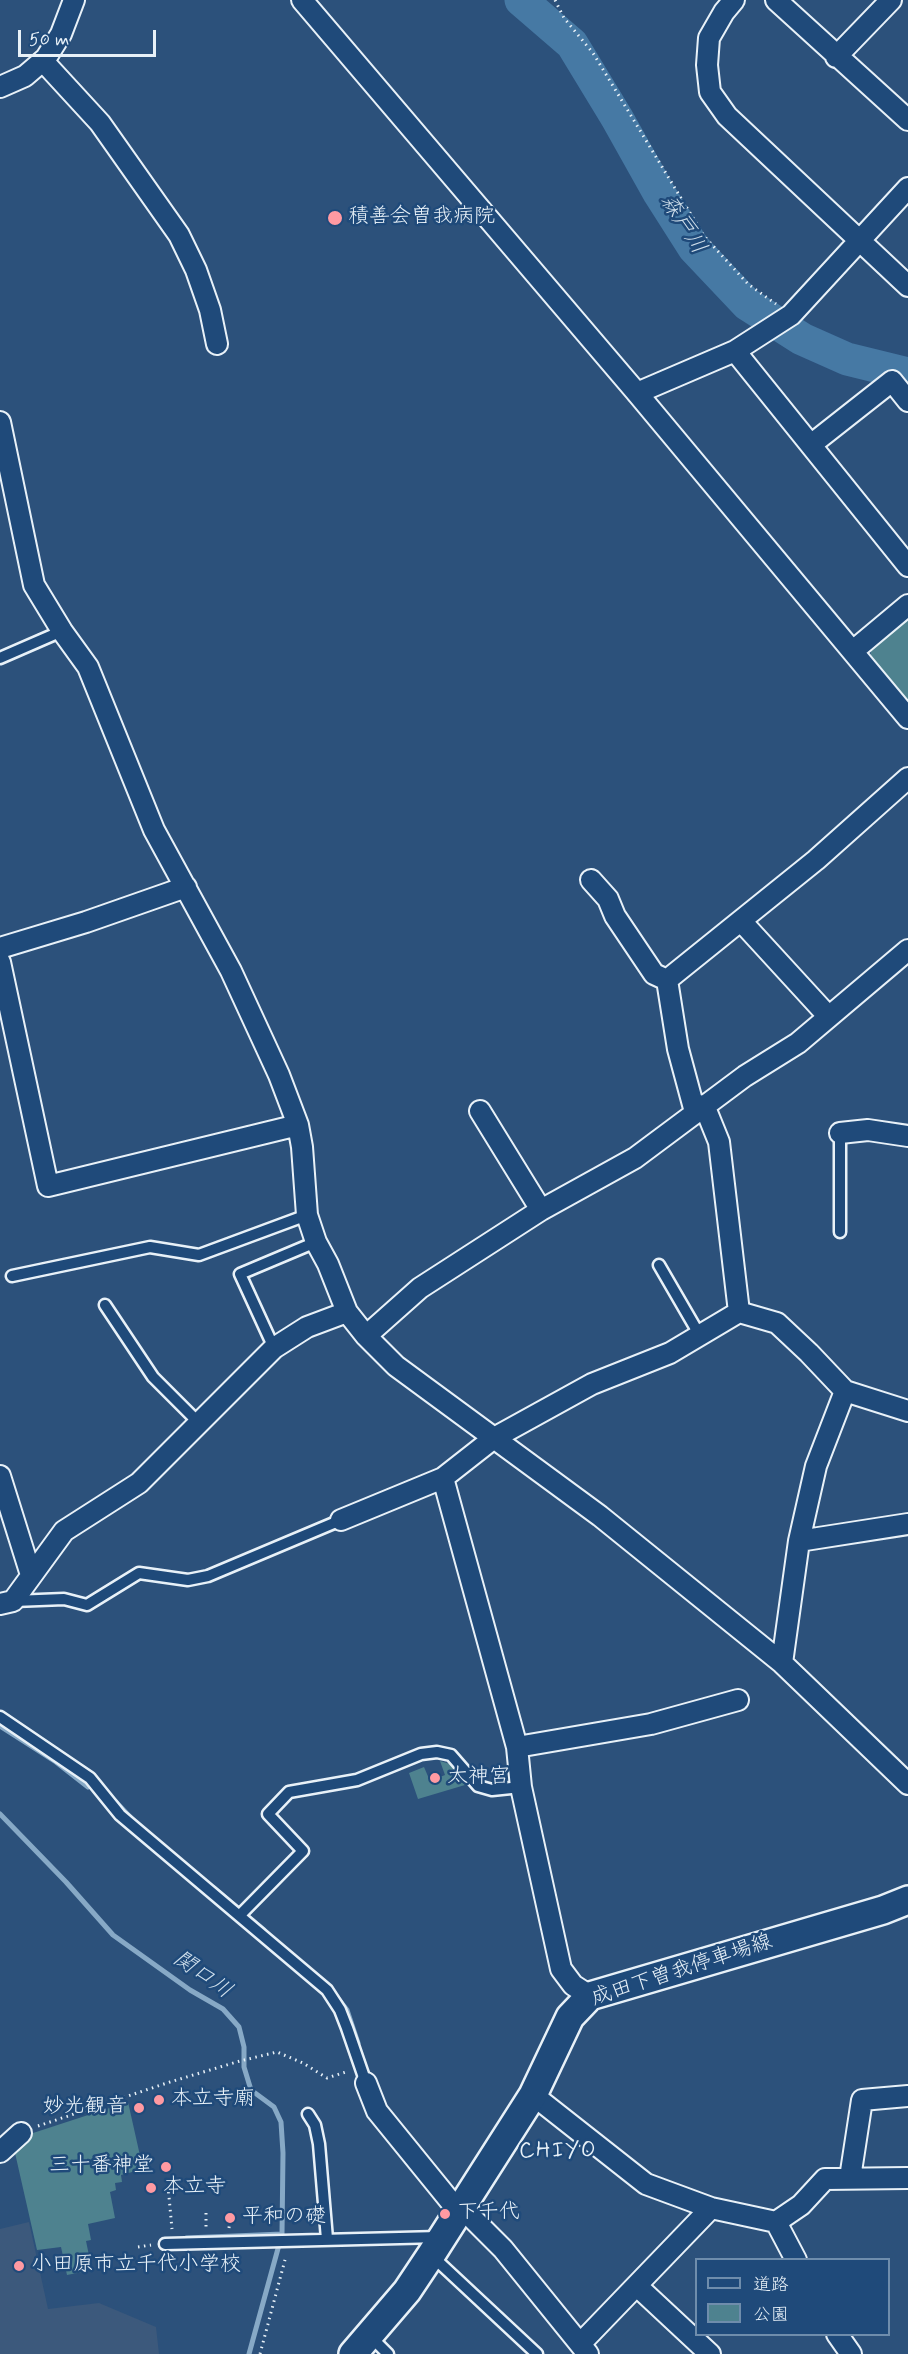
<!DOCTYPE html>
<meta charset="utf-8">
<style>
body{margin:0}
#map{position:relative;width:908px;height:2354px;overflow:hidden;background:#2c517b;font-family:Mynerve,"Klee One",sans-serif}
canvas{display:block}
.legend{position:absolute;left:695px;top:2258px;width:195px;height:78px;box-sizing:border-box;background:#1f4a7a;border:2px solid #6f8dac;margin:0;padding:8px 10px;list-style:none;font-size:18px;color:#e8f1f8}
.legend li{display:flex;align-items:center;gap:12px;height:30px}
.legend b{width:30px;border:2px solid #6f8dac}
.scale{position:absolute;left:18px;top:30px;width:138px;height:27px;box-sizing:border-box;border:3px solid #e8f1f8;border-top:0;padding-left:8px;font-size:18px;line-height:21px;white-space:nowrap;color:#e8f1f8;-webkit-text-stroke:4px #1f4a7a;paint-order:stroke}
</style>
<div id="map">
<canvas width="908" height="2354"></canvas>
<ul class="legend">
<li><b style="height:8px;background:#1f4a7a"></b>道路</li>
<li><b style="height:16px;background:#4e828f"></b>公園</li>
</ul>
<div class="scale">50 m</div>
</div>
<script>
const context = document.querySelector('canvas').getContext('2d');
context.lineJoin = 'round';
function fill(path, color) {
  context.fillStyle = color;
  context.fill(path, 'evenodd');
}
function poly(rows) {
  const path = new Path2D();
  for (const r of rows) {
    path.moveTo(r[0], r[1]);
    for (let i = 2; i < r.length; i += 2) path.lineTo(r[i], r[i + 1]);
  }
  return path;
}
function stroke(path, color, width, dash) {
  context.strokeStyle = color;
  context.lineWidth = width;
  context.lineCap = dash ? 'butt' : 'round';
  context.setLineDash(dash || []);
  context.stroke(path);
}
function label(font, color, halo, rows, align = 'center') {
  context.font = font + ' Mynerve,"Klee One",sans-serif';
  context.lineWidth = 5;
  context.setLineDash([]);
  context.textBaseline = 'middle';
  context.strokeStyle = halo;
  context.fillStyle = color;
  for (const [text, x, y, turn = 0] of rows) {
    context.save();
    context.translate(x, y);
    context.rotate((+turn || 0) * Math.PI / 180);
    context.textAlign = isNaN(turn) ? turn : align;
    if (halo) context.strokeText(text, 0, 0);
    context.fillText(text, 0, 0);
    context.restore();
  }
}
fill(poly([
 [29,2222,48,2309,99,2303,156,2327,159,2354,0,2354,0,2229]
]), '#3c597c');
fill(poly([
 [908,619,908,705,870,659,871,651],
 [440,1761,450,1764,465,1785,418,1799,409,1773,424,1767,430,1781,445,1775],
 [128,2102,143,2169,121,2175,122,2182,115,2183,116,2190,110,2192,115,2218,88,2224,91,2240,86,2241,92,2270,67,2275,61,2247,37,2250,15,2153,30,2134]
]), '#4e828f');
stroke(poly([
 [0,1726,56,1762,88,1787],
 [115,1801,131,1818],
 [0,1814,66,1882,113,1935,190,1990,223,2009,239,2027,244,2047,244,2067,251,2090,274,2107,281,2122,283,2153,282,2234,249,2354],
 [214,1888,264,1930],
 [337,1997,347,2010,358,2043],
 [186,2238,282,2234]
]), '#87a9c6', 5);
stroke(poly([
 [521,0,572,44,617,118,659,193,694,248,747,304,802,339,847,359,908,374]
]), '#4679a4', 33);
const lane = poly([
 [0,658,62,631],
 [840,1232,840,1133],
 [659,1265,699,1334],
 [12,1276,150,1247,199,1255,307,1215],
 [105,1305,153,1377,199,1423],
 [274,1348,240,1274,316,1242],
 [14,1601,64,1599,87,1605,139,1573,188,1580,208,1576,341,1520],
 [0,1717,90,1778,120,1815,327,1990,340,2010,347,2028,366,2083],
 [240,1915,303,1851,268,1814,289,1792,357,1780,421,1754,437,1752,451,1755,478,1786,492,1790,521,1787],
 [308,2114,315,2125,319,2144,327,2239],
 [165,2244,439,2237],
 [431,2255,537,2354],
 [369,2335,388,2354]
]);
const street = poly([
 [302,0,637,393,908,718],
 [734,0,724,12,709,38,707,65,710,92,727,116,908,286],
 [776,0,908,120],
 [836,57,891,0],
 [43,61,100,123,179,235,196,270,210,310,217,344],
 [0,87,25,76,46,58,61,34,74,0],
 [735,351,908,566],
 [637,393,735,351,791,315,908,188],
 [0,422,34,585,62,631,88,667,154,830,231,971,279,1075,298,1125,302,1147,307,1215,316,1242,328,1264,347,1312,366,1336,396,1366,600,1516,782,1663,908,1784],
 [812,444,892,381,908,401],
 [853,651,908,605],
 [591,880,608,899,615,916,654,974,667,980,816,860,908,778],
 [741,921,829,1017],
 [0,948,86,922,186,887],
 [0,962,48,1186,298,1125],
 [667,980,678,1049,695,1112],
 [704,1105,719,1142,739,1312,777,1323,809,1353,845,1391,908,1411],
 [480,1111,541,1210],
 [840,1133,868,1130,908,1136],
 [366,1336,420,1288,541,1210,635,1158,745,1076,798,1043,908,950],
 [0,1476,31,1575],
 [443,1478,517,1747,521,1787,561,1969,573,1985,590,1996],
 [341,1520,443,1478,494,1438,592,1384,670,1353,739,1312],
 [799,1541,908,1524],
 [0,1604,13,1601,64,1531,139,1483,274,1348,307,1327,347,1312],
 [782,1663,799,1541,816,1466,845,1391],
 [517,1747,651,1724,738,1700],
 [366,2083,377,2111,459,2212],
 [533,2095,646,2184,711,2208,776,2222,796,2260],
 [0,2152,21,2133],
 [850,2178,862,2100,908,2096],
 [462,2208,503,2249,588,2354],
 [776,2222,801,2205,825,2179,908,2178],
 [637,2286,710,2354],
 [837,2334,851,2354],
 [580,2344,711,2208]
]);
const secondary = poly([
 [353,2354,407,2291,431,2255,533,2095,570,2017,590,1996,883,1910,908,1900]
]);
stroke(lane, '#e8f1f8', 15);
stroke(street, '#e8f1f8', 24);
stroke(secondary, '#e8f1f8', 32);
stroke(poly([
 [555,0,564,18,593,53,704,236,748,284,776,304],
 [38,2126,170,2082,240,2061,277,2052,303,2063,327,2078,349,2071],
 [168,2186,172,2229],
 [206,2213,206,2229],
 [229,2228,230,2218],
 [138,2247,151,2245],
 [260,2354,286,2256]
]), '#e8f1f8', 3, [1.5, 4.5]);
stroke(lane, '#1f4a7a', 10);
stroke(street, '#1f4a7a', 20);
stroke(secondary, '#1f4a7a', 27);
for (const [x, y, r, color] of [
 [335,218,8,"#ff9aa2"],
 [435,1778,6,"#ff9aa2"],
 [159,2100,6,"#ff9aa2"],
 [139,2108,6,"#ff9aa2"],
 [166,2167,6,"#ff9aa2"],
 [151,2188,6,"#ff9aa2"],
 [445,2214,6,"#ff9aa2"],
 [230,2218,6,"#ff9aa2"],
 [19,2266,6,"#ff9aa2"]
]) {
  const dot = new Path2D();
  dot.arc(x, y, r, 0, 2 * Math.PI);
  context.fillStyle = color;
  context.fill(dot);
  stroke(dot, '#1f4a7a', 2);
}
label('21px', '#e8f1f8', '#1f4a7a', [
 ["積善会曽我病院",348,218],
 ["太神宮",447,1778],
 ["本立寺廟",171,2100],
 ["妙光観音",127,2108,"right"],
 ["三十番神堂",154,2167,"right"],
 ["本立寺",163,2188],
 ["下千代",457,2214],
 ["平和の礎",242,2218],
 ["小田原市立千代小学校",31,2266]
], 'left');
label('21px', '#e8f1f8', '#1f4a7a', [
 ["成田下曽我停車場線",682,1971,-18]
]);
label('italic 22px', '#d0dfeb', '#1f4a7a', [
 ["森戸川",682,225,57],
 ["関口川",202,1976,35]
]);
context.letterSpacing = '1.5px';
label('22px', '#e8f1f8', '#1f4a7a', [
 ["CHIYO",558,2152]
]);
context.letterSpacing = '0px';
</script>
